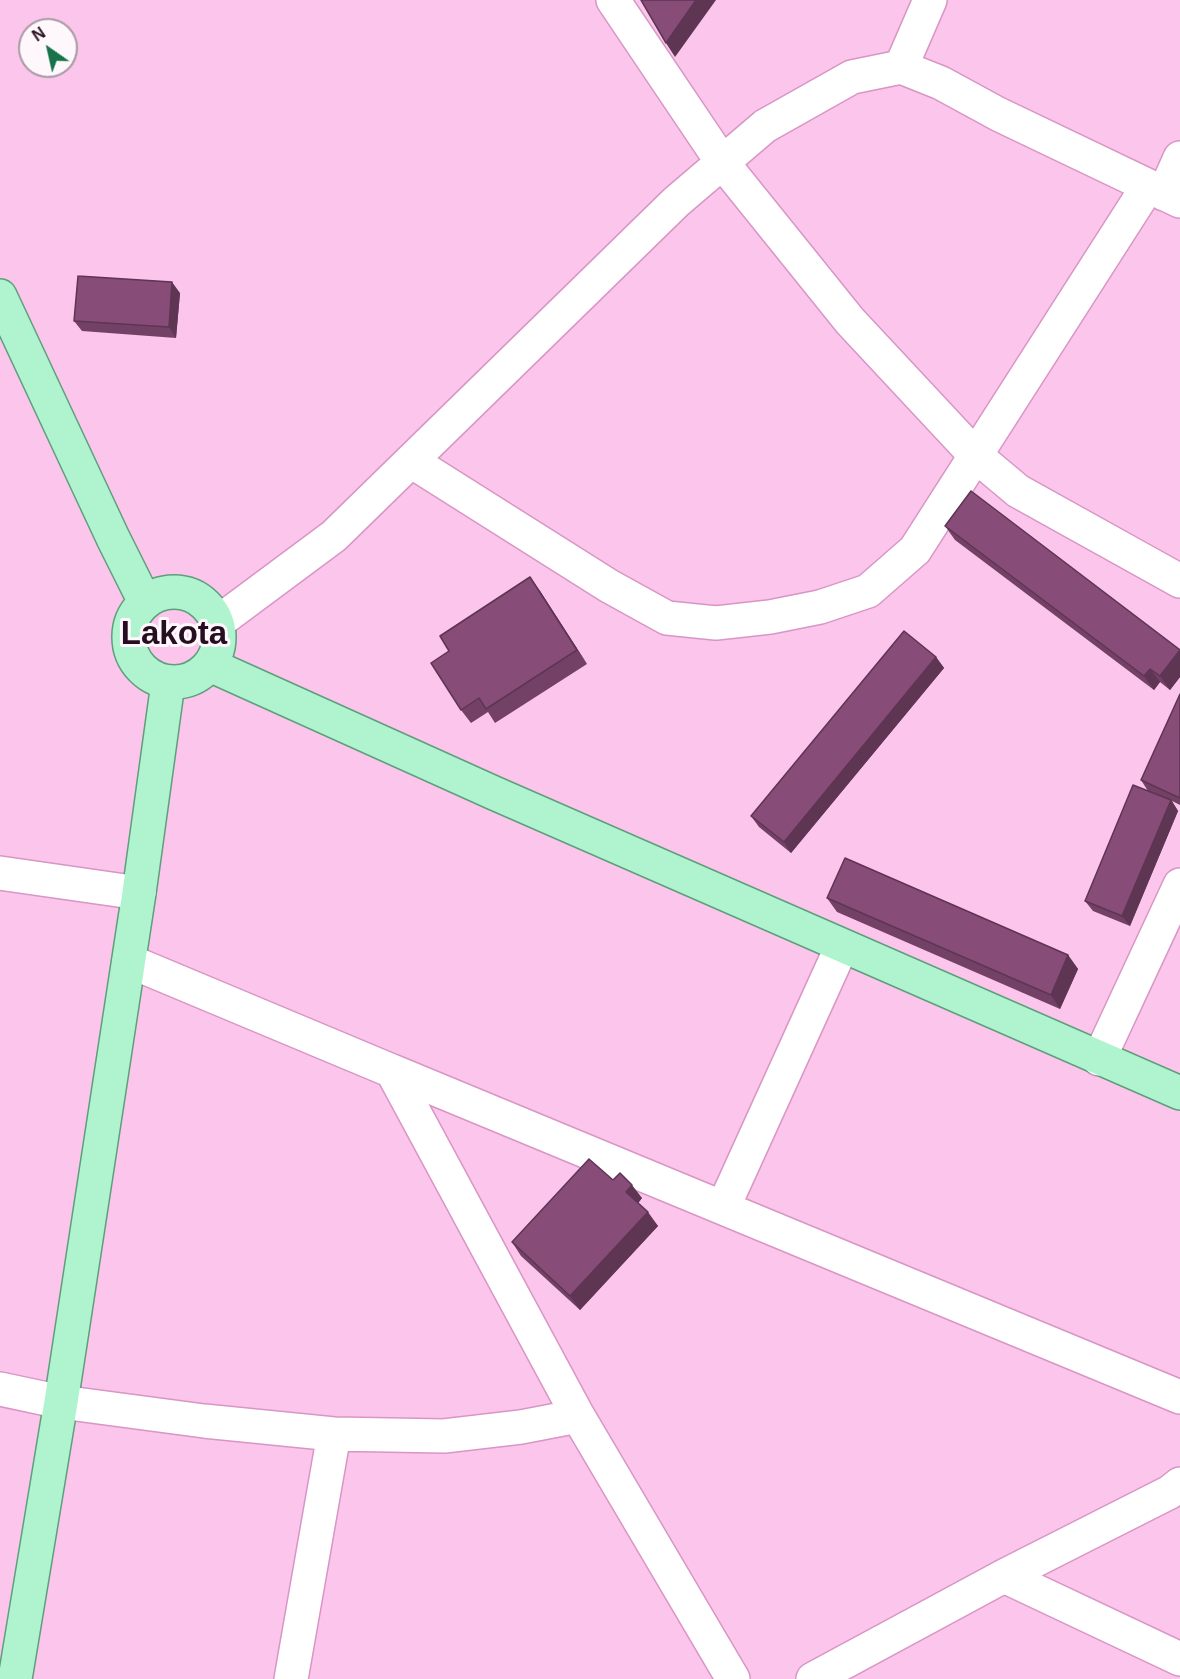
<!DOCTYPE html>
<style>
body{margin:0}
#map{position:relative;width:1180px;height:1679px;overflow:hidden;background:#fcc5eb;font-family:Arial,sans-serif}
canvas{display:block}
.north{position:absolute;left:18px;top:18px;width:60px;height:60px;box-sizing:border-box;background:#fef7fc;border:2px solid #a89aa4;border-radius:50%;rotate:326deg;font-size:16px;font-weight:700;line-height:24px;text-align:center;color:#260e20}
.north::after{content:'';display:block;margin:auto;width:21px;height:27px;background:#167349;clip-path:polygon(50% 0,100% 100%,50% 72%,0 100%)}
</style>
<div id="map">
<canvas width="1180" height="1679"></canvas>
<div class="north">N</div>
</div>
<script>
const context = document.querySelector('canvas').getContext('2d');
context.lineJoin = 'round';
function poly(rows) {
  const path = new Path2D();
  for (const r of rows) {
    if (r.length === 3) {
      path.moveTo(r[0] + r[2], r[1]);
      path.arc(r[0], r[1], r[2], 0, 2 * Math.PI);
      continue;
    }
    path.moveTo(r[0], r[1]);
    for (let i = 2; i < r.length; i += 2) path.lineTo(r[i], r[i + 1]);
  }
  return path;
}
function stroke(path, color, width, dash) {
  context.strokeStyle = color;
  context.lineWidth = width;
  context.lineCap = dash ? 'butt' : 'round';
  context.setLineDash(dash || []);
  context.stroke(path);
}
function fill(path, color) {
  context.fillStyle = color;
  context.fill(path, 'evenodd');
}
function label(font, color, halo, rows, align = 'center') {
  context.font = font + ' Arial,sans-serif';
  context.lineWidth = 6;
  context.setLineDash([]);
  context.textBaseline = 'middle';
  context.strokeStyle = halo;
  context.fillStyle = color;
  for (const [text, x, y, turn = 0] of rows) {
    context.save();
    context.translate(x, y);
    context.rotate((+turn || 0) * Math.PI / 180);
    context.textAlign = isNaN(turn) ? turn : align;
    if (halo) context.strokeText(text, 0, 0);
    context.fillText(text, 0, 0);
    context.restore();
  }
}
const minor = poly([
 [613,0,722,162,850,321,975,455,1018,491,1180,581],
 [901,67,930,0],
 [1164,194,1180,158],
 [411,461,609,586,667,618,716,623,770,617,820,607,868,591,915,550,1148,186],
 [217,623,334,536,676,202,765,126,852,77,901,67,941,83,998,114,1180,201],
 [0,873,139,893],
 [129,961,392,1071,578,1416,733,1679],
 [1099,1059,1180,885],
 [392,1071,1180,1397],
 [723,1208,842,946],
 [0,1389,61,1402,204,1421,334,1434,444,1436,521,1427,578,1416],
 [1004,1576,1180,1659],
 [291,1679,334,1434],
 [813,1679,1004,1576,1170,1492,1180,1484]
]);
const major = poly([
 [0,296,113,538,145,602],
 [174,637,45],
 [210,665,494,793,1180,1093],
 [15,1679,61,1402,139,893,168,683]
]);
stroke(minor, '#d896c5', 36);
stroke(major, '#5e9e7d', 36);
stroke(minor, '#fff', 33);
stroke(major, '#b0f4cf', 33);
fill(poly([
 [180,293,176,338,82,331,74,321],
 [945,526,1180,650,1180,677,1170,690,1160,682,1154,690,955,540],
 [540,591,587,664,495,723,488,712,471,723,461,710],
 [936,657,944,668,791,853,759,827,751,816],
 [1180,694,1180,805,1172,801,1178,811,1130,926,1093,911,1085,901,1148,791,1141,780],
 [827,898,1068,955,1078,969,1060,1009,837,912],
 [613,1180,642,1198,638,1203,658,1226,580,1310,521,1256,512,1242]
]), '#744166');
fill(poly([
 [696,0,716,0,675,57,666,43],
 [172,282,180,293,176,338,169,327],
 [530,577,540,591,587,664,577,650],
 [1180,651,1180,677,1170,690,1160,676],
 [936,657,944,668,791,853,784,842],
 [1150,669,1160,682,1154,690,1144,676],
 [1171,800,1178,811,1130,926,1122,916],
 [1068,955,1078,969,1060,1009,1051,995],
 [632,1185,642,1198,636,1206,626,1192],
 [648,1212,658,1226,580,1310,570,1296]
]), '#5e3553');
const building = poly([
 [641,0,696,0,666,43,641,0],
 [78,276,172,282,169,327,74,321,78,276],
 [971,491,1180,650,1160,676,1150,669,1144,676,945,526,971,491],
 [530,577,577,650,486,709,479,698,461,710,431,663,449,651,440,636,530,577],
 [904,631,936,657,784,842,751,816,904,631],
 [1180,694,1180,798,1141,780,1180,694],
 [1133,785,1171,800,1122,916,1085,901,1133,785],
 [845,858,1068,955,1051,995,827,898,845,858],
 [589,1159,613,1180,620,1173,632,1185,626,1192,648,1212,570,1296,512,1242,589,1159]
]);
fill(building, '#874c77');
stroke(building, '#5e3553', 1.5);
label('bold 33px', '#260e20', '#fef7fc', [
 ["Lakota",174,635]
]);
</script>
